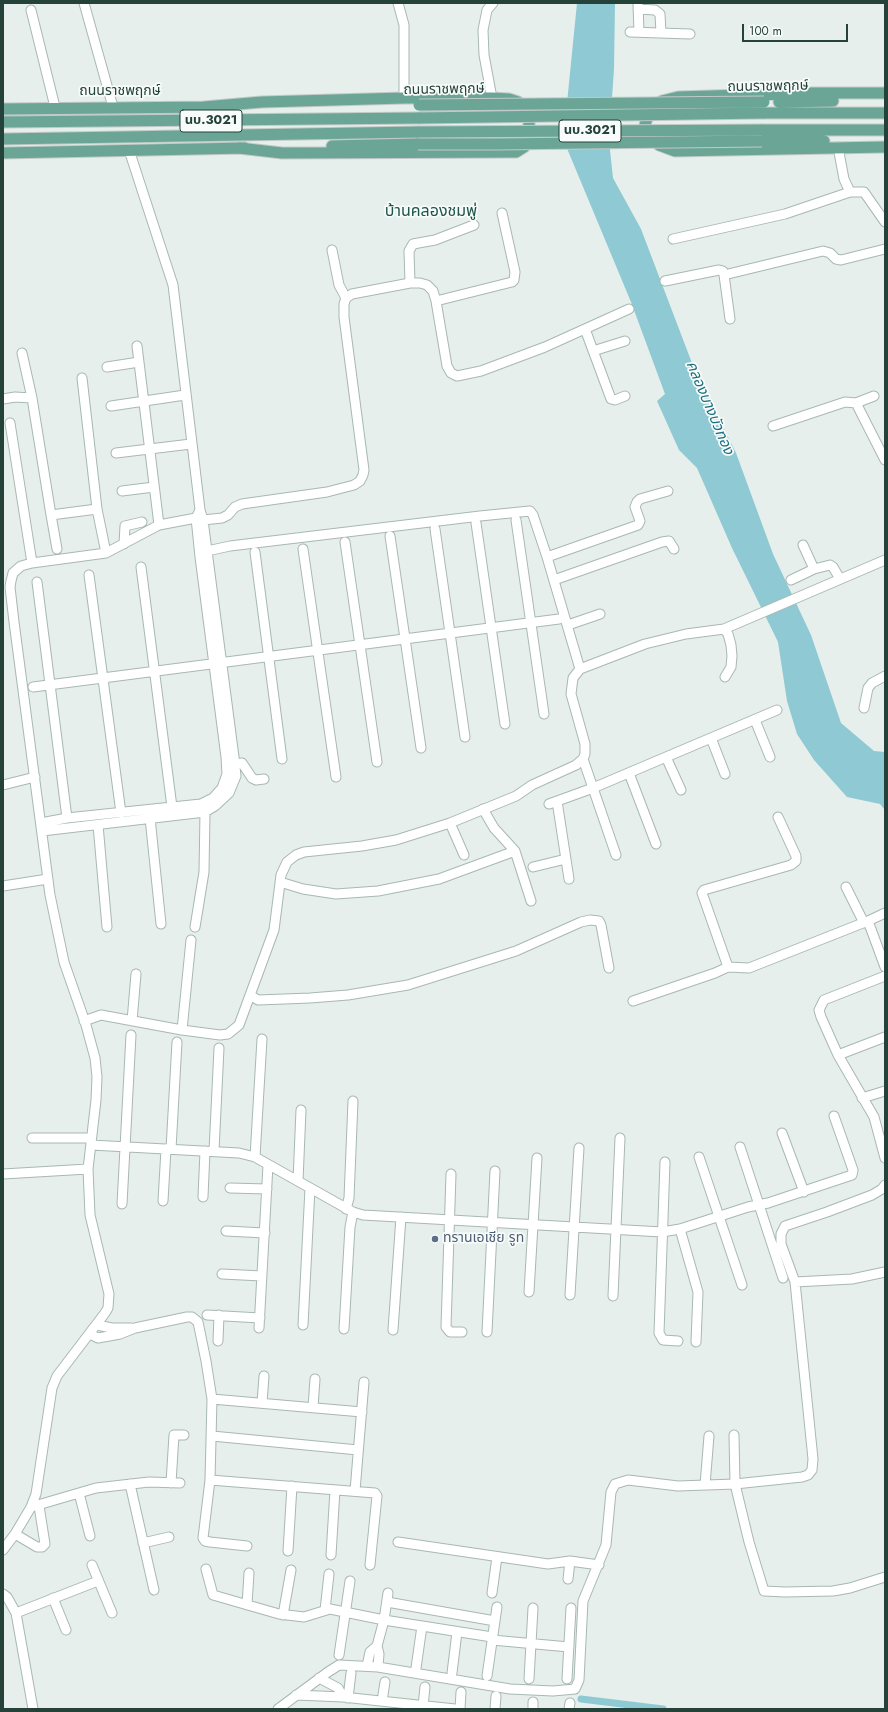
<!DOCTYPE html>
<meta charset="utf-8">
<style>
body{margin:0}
#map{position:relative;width:888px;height:1712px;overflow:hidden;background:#e6efeb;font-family:Jost,sans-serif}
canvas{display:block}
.frame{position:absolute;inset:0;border:4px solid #24423a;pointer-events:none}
.scale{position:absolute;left:742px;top:24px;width:106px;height:18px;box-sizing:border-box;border:2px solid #24423a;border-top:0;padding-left:5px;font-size:12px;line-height:14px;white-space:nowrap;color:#24423a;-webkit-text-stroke:3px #f7fbf9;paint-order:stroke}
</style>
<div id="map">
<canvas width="888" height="1712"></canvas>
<div class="frame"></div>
<div class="scale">100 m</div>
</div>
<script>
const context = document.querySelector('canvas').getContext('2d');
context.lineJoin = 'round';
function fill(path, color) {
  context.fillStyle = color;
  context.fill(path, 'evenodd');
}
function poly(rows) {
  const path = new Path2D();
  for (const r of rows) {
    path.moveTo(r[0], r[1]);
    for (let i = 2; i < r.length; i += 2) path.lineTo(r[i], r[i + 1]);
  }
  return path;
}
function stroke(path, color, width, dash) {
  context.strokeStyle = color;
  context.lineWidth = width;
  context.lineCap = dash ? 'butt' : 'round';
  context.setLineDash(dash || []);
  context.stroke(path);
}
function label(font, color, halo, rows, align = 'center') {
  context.font = font + ' Jost,"Noto Sans Thai",sans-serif';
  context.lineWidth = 3.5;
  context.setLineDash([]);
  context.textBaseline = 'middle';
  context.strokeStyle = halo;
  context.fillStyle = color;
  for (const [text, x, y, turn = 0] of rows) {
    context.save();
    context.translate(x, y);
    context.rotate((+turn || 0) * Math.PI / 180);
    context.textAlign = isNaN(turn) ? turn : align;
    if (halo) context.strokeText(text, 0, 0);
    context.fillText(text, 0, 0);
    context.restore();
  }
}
fill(poly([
 [577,3,615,3,614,69,609,141,613,178,641,229,695,371,736,453,773,554,811,635,841,723,874,751,885,752,885,810,880,804,847,797,814,760,797,734,787,701,778,642,732,548,697,468,679,450,657,401,665,394,631,302,566,146,567,103]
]), '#8ec9d4');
stroke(poly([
 [581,1699,663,1709]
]), '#8ec9d4', 7);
const minor = poly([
 [84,3,113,107],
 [398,3,404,25,404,98],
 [638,4,639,32],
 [638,9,655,10,660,14,661,33],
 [31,10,55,107],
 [630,32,690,34],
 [492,98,484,55,483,30,487,10,493,3],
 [838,147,844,179,850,192,864,192,885,222],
 [673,239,785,214,850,192],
 [332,250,339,285,346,298],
 [724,275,730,319],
 [665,281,719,270,723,271,724,275,823,251,830,253,836,259,841,260,885,249],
 [410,283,409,251,413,244,435,240,474,225],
 [436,301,512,282,514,280,515,272,502,213],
 [585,329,611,399,615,400,625,396],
 [137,346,159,525],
 [593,351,625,341],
 [22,353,32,398,51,515,97,509],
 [107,367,139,362],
 [82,378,97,509,106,553],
 [3,399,15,397,32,398],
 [856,403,874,396],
 [111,406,185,395],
 [10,423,32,563],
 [773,426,845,402,856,403,885,460],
 [116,453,191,444],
 [122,491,154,487],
 [200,510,203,520,222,518,228,515,235,507,242,504,327,492,354,485,360,481,363,475,364,470,344,317,344,304,346,298,352,294,410,283,420,283,427,285,433,291,436,301,447,366,451,373,457,376,481,371,545,347,629,309],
 [51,515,57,549],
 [516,520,544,714],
 [476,523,505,724],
 [435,529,465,737],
 [390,536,421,748],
 [345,542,377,762],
 [124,544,125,526,142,522],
 [803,545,814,569],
 [303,549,336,777],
 [200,551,207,551,230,546,480,516,530,511,533,515,547,557,580,669],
 [255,552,282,759],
 [547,557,638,525,640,521,635,507,637,502,640,499,668,491],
 [141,567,172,807],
 [89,575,121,813],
 [554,580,662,542,669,541,674,549],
 [791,580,814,569,830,565,833,567,840,579],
 [37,582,67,818],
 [568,625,600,614],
 [724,629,728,634,731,645,732,656,731,667,725,677],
 [33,687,559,619],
 [864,708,868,688,872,683,885,676],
 [755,720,770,757],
 [711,738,725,774],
 [666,757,681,790],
 [583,759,616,855],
 [235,764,242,763,252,778,256,780,264,779],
 [629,773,656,844],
 [3,785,35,777],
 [557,801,569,879],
 [549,804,593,788,777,710],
 [483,809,494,828,515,851,531,901],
 [150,818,161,924],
 [41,823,67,818,201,804,213,798,222,788,227,774,226,757,200,557,196,518,200,510,173,285,129,150],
 [450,823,464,855],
 [98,825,107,927],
 [42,831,205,812,215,806,229,793,236,776,234,757,203,520,197,522],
 [533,867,566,859],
 [280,882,303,889,336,894,378,891,439,879,515,851],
 [3,886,48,879],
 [846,887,864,923],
 [868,921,885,913],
 [195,927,204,872,205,812,203,807],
 [728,967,702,893,704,890,791,865,796,861,796,856,778,817],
 [885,976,824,1000,819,1010,821,1017,838,1055,874,1117,885,1158],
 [250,995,258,1000,310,998,348,995,408,985,516,951,581,922,590,920,599,921,601,925,609,968],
 [633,1001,715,973,728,967,749,968,868,921,885,967],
 [84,1021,101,1015,182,1030,220,1035,228,1034,239,1025,274,930,281,875,287,862,296,855,304,852,362,846,396,840,450,823,516,796,532,785,576,765,583,759,585,754,585,744,571,694,573,678,580,669,645,644,686,634,724,629,885,560],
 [132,1021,136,974],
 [182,1030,191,940],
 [838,1055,885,1037],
 [862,1098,885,1091],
 [782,1133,804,1192],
 [32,1138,91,1138],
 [91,1145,239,1153,255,1157,353,1212,363,1215,662,1232,680,1229,748,1207,768,1203,852,1175,853,1170,834,1116],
 [740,1147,783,1278],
 [171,1149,177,1042],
 [214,1151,219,1048],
 [255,1157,262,1039],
 [699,1157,742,1285],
 [665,1162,659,1333,663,1340,678,1341],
 [3,1174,88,1169],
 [451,1174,446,1327,450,1332,462,1332],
 [298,1181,301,1110],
 [230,1188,267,1189],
 [203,1197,205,1151],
 [163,1201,166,1149],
 [122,1204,131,1035],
 [346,1209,349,1198,353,1101],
 [680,1229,698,1292,696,1342],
 [226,1231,265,1233],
 [222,1274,262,1276],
 [795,1282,852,1279,885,1272],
 [529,1292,537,1158],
 [570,1295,579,1148],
 [613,1296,620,1138],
 [207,1315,260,1318],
 [97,1325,112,1328,131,1328],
 [303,1325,310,1188],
 [259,1328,268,1165],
 [344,1329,350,1227,353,1212],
 [393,1330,401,1217],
 [487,1332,495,1171],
 [90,1334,98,1338,120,1334,135,1328,187,1317,192,1317,198,1322,206,1361,212,1399,210,1480,203,1538,205,1541,210,1542,247,1546],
 [218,1341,219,1315],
 [212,1399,362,1412],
 [262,1403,264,1376],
 [313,1407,315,1379],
 [734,1435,735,1484,749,1542,764,1591,785,1592,833,1591,850,1588,885,1577],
 [212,1436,358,1450],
 [210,1480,375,1493,377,1496,370,1565],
 [171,1483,174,1435,184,1435],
 [130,1484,154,1590],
 [705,1485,709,1436],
 [355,1491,364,1382],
 [79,1493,90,1536],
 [31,1507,96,1488,149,1482,180,1483],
 [15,1534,37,1547,42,1547,45,1544,39,1506],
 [398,1542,548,1564,570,1561,599,1565],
 [143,1543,169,1537],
 [3,1550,15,1534,31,1507,36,1494,52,1388,57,1376,105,1313,108,1308,109,1294,90,1215,88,1169,96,1100,97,1077,95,1058,86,1025,64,962,50,895,14,622,10,587,11,581,13,573,21,566,32,563,106,553,159,525,196,518],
 [288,1551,292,1486],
 [331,1555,335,1490],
 [92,1565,112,1613],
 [206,1569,213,1595,279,1614,304,1617,330,1609,384,1620,492,1637],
 [568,1579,570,1561],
 [492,1593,497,1557],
 [3,1594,7,1597,16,1613,33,1709],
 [53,1598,66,1630],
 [387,1602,495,1621],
 [247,1605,249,1573],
 [325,1610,329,1574],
 [16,1613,98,1581],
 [283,1615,291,1570],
 [492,1640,569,1647],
 [339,1655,350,1581],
 [367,1666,370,1652,377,1646],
 [378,1667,379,1654,377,1646,384,1620,388,1593],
 [416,1668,422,1626],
 [452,1673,457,1632],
 [487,1676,497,1607],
 [529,1679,533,1608],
 [567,1679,571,1608],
 [296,1695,343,1697,338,1688,319,1678],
 [343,1697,455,1709],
 [348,1698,351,1673],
 [382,1701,385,1682],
 [423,1706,425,1687],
 [278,1709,328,1672,339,1665,378,1667,510,1689,553,1691,575,1689,579,1680,583,1601,606,1545,611,1492,615,1484,628,1480,678,1486,735,1484,802,1477,808,1475,812,1470,813,1459,795,1282,781,1244,781,1234,785,1226,827,1212,872,1195,882,1189,885,1185],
 [460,1709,461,1692],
 [495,1709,496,1696],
 [533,1709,533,1702],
 [569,1709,570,1703]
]);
const major = poly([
 [885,93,811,93,678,97,662,101,655,106,649,111,645,125,648,134,659,145,675,151,885,147],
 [779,102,833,101],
 [204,107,262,102,404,98,492,98,509,99,518,102,525,107,530,114,528,134,526,143,524,147,516,152,282,153,239,148],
 [3,109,211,107],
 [763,113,885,113],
 [3,122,420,118],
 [762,130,885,130],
 [3,139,418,132],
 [762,141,824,141],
 [332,146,418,144],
 [3,153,245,148]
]);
stroke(minor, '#a8b8b2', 11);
stroke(major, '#c2cac8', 13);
stroke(minor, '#fff', 9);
stroke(major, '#6aa596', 11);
const majorBridge = poly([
 [419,105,764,102],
 [420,118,763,113],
 [418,132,762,130],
 [418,144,498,144,762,141]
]);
stroke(majorBridge, '#c2cac8', 13, []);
stroke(majorBridge, '#6aa596', 11);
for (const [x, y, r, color] of [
 [435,1239,4,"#5c6f8a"]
]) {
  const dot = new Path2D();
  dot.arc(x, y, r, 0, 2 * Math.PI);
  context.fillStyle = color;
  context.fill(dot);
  stroke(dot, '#f7fbf9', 1.5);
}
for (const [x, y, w] of [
 [211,121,62],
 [590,131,62]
]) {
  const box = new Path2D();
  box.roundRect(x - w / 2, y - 11, w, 22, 3);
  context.fillStyle = '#f7fbf9';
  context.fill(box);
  stroke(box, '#24423a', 1);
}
label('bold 13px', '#24423a', null, [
 ["นบ.3021",211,121],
 ["นบ.3021",590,131]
]);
label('14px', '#24423a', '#f7fbf9', [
 ["ถนนราชพฤกษ์",768,87,-1],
 ["ถนนราชพฤกษ์",444,90,-1],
 ["ถนนราชพฤกษ์",120,92]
]);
label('14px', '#4e5e75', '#f7fbf9', [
 ["ทรานเอเชีย รูท",443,1239]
], 'left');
label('italic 15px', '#1c6f80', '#f7fbf9', [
 ["คลองบางบัวทอง",709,408,67]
]);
label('16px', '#1f5548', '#f7fbf9', [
 ["บ้านคลองชมพู่",431,212]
]);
</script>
